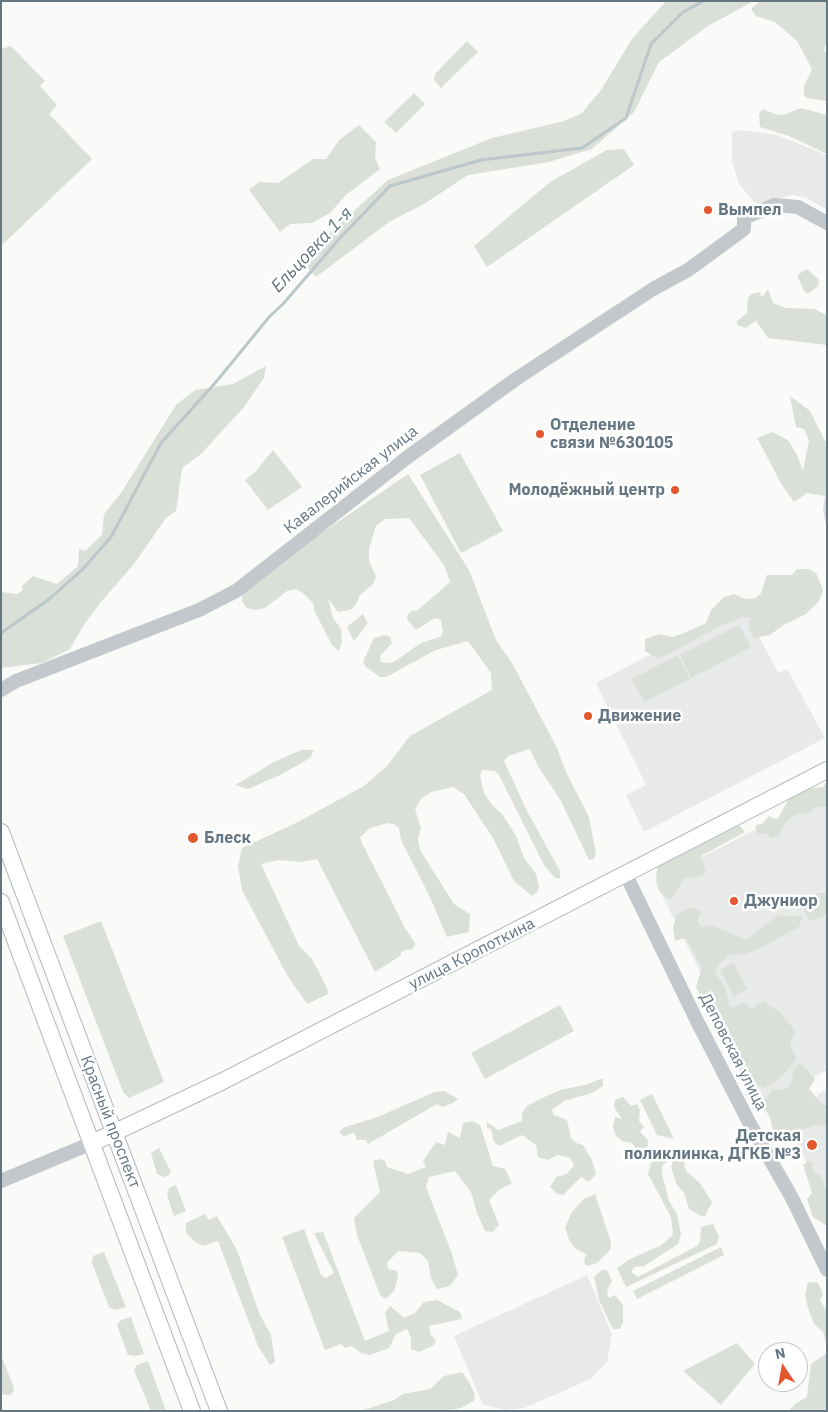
<!DOCTYPE html>
<meta charset="utf-8">
<style>
body{margin:0}
#map{position:relative;width:828px;height:1412px;overflow:hidden;background:#fafaf8;font-family:"IBM Plex Sans",sans-serif}
canvas{display:block}
.frame{position:absolute;inset:0;border:2px solid #657683;pointer-events:none}
.north{position:absolute;left:758px;top:1342px;width:50px;height:50px;box-sizing:border-box;background:#fff;border:1px solid #c1c8cd;border-radius:50%;rotate:348deg;font-size:14px;font-weight:700;line-height:20px;text-align:center;color:#657683}
.north::after{content:'';display:block;margin:auto;width:18px;height:22px;background:#e4572e;clip-path:polygon(50% 0,100% 100%,50% 72%,0 100%)}
</style>
<div id="map">
<canvas width="828" height="1412"></canvas>
<div class="frame"></div>
<div class="north">N</div>
</div>
<script>
const context = document.querySelector('canvas').getContext('2d');
context.lineJoin = 'round';
function fill(path, color) {
  context.fillStyle = color;
  context.fill(path, 'evenodd');
}
function poly(rows) {
  const path = new Path2D();
  for (const r of rows) {
    path.moveTo(r[0], r[1]);
    for (let i = 2; i < r.length; i += 2) path.lineTo(r[i], r[i + 1]);
  }
  return path;
}
function stroke(path, color, width, dash) {
  context.strokeStyle = color;
  context.lineWidth = width;
  context.lineCap = dash ? 'butt' : 'round';
  context.setLineDash(dash || []);
  context.stroke(path);
}
function label(font, color, halo, rows, align = 'center') {
  context.font = font + ' "IBM Plex Sans",sans-serif';
  context.lineWidth = 5;
  context.setLineDash([]);
  context.textBaseline = 'middle';
  context.strokeStyle = halo;
  context.fillStyle = color;
  for (const [text, x, y, turn = 0] of rows) {
    context.save();
    context.translate(x, y);
    context.rotate((+turn || 0) * Math.PI / 180);
    context.textAlign = isNaN(turn) ? turn : align;
    if (halo) context.strokeText(text, 0, 0);
    context.fillText(text, 0, 0);
    context.restore();
  }
}
fill(poly([
 [740,130,777,135,827,155,827,210,807,198,792,195,756,204,739,184,732,161,732,132],
 [743,606,775,667,779,673,787,669,825,738,644,832,626,795,646,785,596,683],
 [827,793,827,1070,765,1102,655,881],
 [827,1090,827,1202,789,1129,821,1092],
 [587,1275,612,1334,607,1362,591,1379,524,1408,506,1410,483,1405,454,1336]
]), '#e8e9e9');
fill(poly([
 [666,1,754,1,708,26,659,62,634,112,592,149,549,162,468,175,424,204,389,222,316,277,300,260,388,180,492,138,564,121,582,113,601,90,632,39],
 [760,1,827,1,827,39,824,51,827,53,827,101,807,98,804,95,804,86,812,69,797,41,775,22,756,16,751,9],
 [467,41,478,52,441,88,434,80,435,74],
 [11,46,45,81,40,86,57,105,49,114,92,159,1,246,1,49],
 [414,93,425,104,396,133,384,122],
 [801,108,827,115,827,154,789,136,760,127,759,115,762,109,778,115,786,114],
 [359,125,376,142,375,158,380,169,346,195,330,213,312,223,290,224,280,232,249,190,259,182,278,183,313,159,326,159,339,140],
 [624,149,634,165,487,267,474,246,550,182,607,150],
 [807,269,819,280,818,286,808,294,804,291,797,275],
 [768,289,773,303,786,308,814,309,827,315,827,345,768,338,756,321,746,328,737,325,737,321,747,313,748,298,751,294,761,292,760,295,763,296],
 [266,366,264,378,244,407,201,454,182,468,176,511,166,518,134,564,100,603,83,626,70,649,42,663,1,668,1,592,17,594,22,591,22,586,33,576,57,584,78,566,79,549,85,551,102,535,104,514,121,493,176,405,195,390,233,384],
 [790,396,810,411,827,445,827,530,823,510,825,496,807,493,794,502,782,485,757,438,772,432,788,440,797,455,803,471,809,440,804,429,796,427],
 [273,450,302,487,268,510,245,480,255,472],
 [460,453,503,531,461,553,420,475],
 [408,474,469,570,496,640,512,663,556,746,567,774,589,817,596,853,594,859,589,860,561,801,538,766,530,749,508,756,504,761,527,811,560,871,560,878,555,878,544,865,499,775,495,771,483,770,480,775,484,793,492,805,502,814,516,836,524,858,536,874,539,886,537,892,532,896,514,881,493,838,464,794,453,787,431,792,421,799,415,810,421,828,418,839,420,850,454,904,470,914,469,932,447,937,430,897,401,840,399,828,394,824,388,823,370,828,360,837,362,843,405,928,415,943,413,949,402,951,400,956,375,972,317,859,300,862,278,860,261,864,299,946,312,959,327,988,328,994,307,1004,287,975,242,890,238,866,242,848,298,822,364,786,387,766,410,736,492,690,491,673,468,641,436,650,386,677,380,677,366,667,363,662,374,638,385,635,390,637,392,643,380,656,381,662,387,663,394,662,421,643,440,637,443,632,441,620,435,618,416,630,408,621,407,616,411,611,418,610,450,582,444,565,409,518,385,519,376,526,369,548,369,561,376,577,373,584,360,595,355,606,350,610,338,612,328,598,333,618,341,629,342,641,339,651,332,645,315,612,313,603,303,593,296,589,287,591,265,608,255,610,247,608,243,603,241,593,291,554],
 [797,569,809,569,816,573,823,590,819,601,806,614,782,626,770,635,754,638,749,628,750,618,742,617,718,627,663,657,657,658,645,651,645,639,660,634,672,637,684,633,706,623,711,610,724,597,734,594,745,599,756,598,761,593,767,575,792,575],
 [363,614,368,623,354,641,347,627],
 [739,625,751,647,691,678,680,655],
 [678,655,690,679,644,702,632,679],
 [301,750,314,750,310,758,280,775,248,789,235,785,276,761],
 [827,782,827,806,815,808,808,813,796,814,785,823,779,835,772,838,765,833,758,834,755,826,763,823,769,816,777,820,792,793,800,789,823,787],
 [739,825,745,832,701,856,706,871,702,875,684,879,671,900,665,897,658,889,656,877,660,855,690,850],
 [817,893,827,893,827,912,824,916,810,921,801,905],
 [690,907,701,911,698,921,701,927,710,925,746,940,779,915,802,917,799,927,756,950,744,955,738,953,727,956,714,971,725,987,730,1008,745,1003,751,1009,763,1001,781,1013,795,1031,790,1044,796,1059,782,1077,764,1088,745,1081,696,987,702,968,686,938,675,941,673,928,677,915],
 [101,921,164,1082,129,1098,123,1092,63,936],
 [734,963,747,989,734,996,720,970],
 [560,1005,574,1031,485,1079,471,1053],
 [799,1064,805,1067,815,1079,809,1089,821,1103,827,1106,827,1126,815,1125,800,1131,795,1143,788,1139,784,1129,773,1136,771,1120,762,1103,773,1089,783,1090,791,1085,794,1069],
 [603,1078,603,1086,592,1093,564,1101,552,1110,554,1115,567,1120,571,1138,576,1143,583,1145,592,1160,596,1174,589,1182,581,1177,563,1195,557,1194,550,1187,556,1177,567,1174,574,1165,570,1158,558,1155,548,1160,538,1157,536,1145,522,1135,499,1146,494,1142,491,1129,487,1128,487,1122,498,1130,522,1121,522,1113,527,1106,538,1100,560,1090,585,1085],
 [445,1091,458,1099,453,1103,443,1107,437,1104,368,1144,366,1140,357,1140,354,1132,344,1137,339,1132,345,1127,375,1118,435,1092],
 [652,1094,674,1139,657,1135,640,1100],
 [623,1097,631,1106,637,1104,640,1110,639,1121,644,1126,640,1132,648,1140,647,1156,638,1151,632,1143,622,1141,616,1136,613,1127,615,1117,622,1119,614,1107,615,1100],
 [472,1121,480,1125,493,1166,505,1169,512,1183,499,1190,489,1200,499,1225,493,1232,485,1231,477,1213,471,1192,455,1171,429,1177,426,1187,452,1254,458,1275,450,1286,437,1289,431,1278,428,1261,420,1253,398,1251,387,1263,388,1269,397,1271,398,1278,394,1291,386,1299,380,1295,377,1287,357,1235,354,1218,380,1192,373,1161,379,1159,385,1161,387,1167,408,1174,426,1167,423,1161,436,1142,445,1145,448,1132,460,1138,463,1123],
 [159,1148,171,1172,168,1176,164,1177,157,1174,151,1153],
 [682,1153,686,1155,684,1165,687,1172,699,1182,712,1202,705,1216,701,1216,689,1209,684,1193,677,1185,671,1167,676,1154],
 [668,1156,670,1159,662,1166,662,1174,669,1201,677,1214,681,1235,678,1244,644,1266,634,1267,631,1272,638,1277,697,1246,700,1242,701,1227,713,1224,719,1236,717,1244,626,1287,617,1268,630,1259,660,1246,673,1235,671,1217,648,1174,651,1163],
 [808,1161,812,1163,813,1171,821,1176,827,1194,827,1226,813,1217,807,1199,812,1193,803,1165],
 [176,1185,186,1211,174,1216,167,1195,169,1188],
 [595,1194,611,1242,610,1250,597,1263,587,1266,584,1262,586,1254,576,1249,569,1240,565,1227,572,1212,584,1199],
 [205,1214,209,1220,217,1216,237,1250,259,1313,271,1335,275,1362,270,1365,258,1346,218,1241,203,1246,194,1241,186,1233,186,1223],
 [304,1229,321,1275,326,1278,334,1273,314,1233,323,1232,365,1341,389,1331,385,1313,390,1306,404,1318,415,1313,424,1302,437,1300,460,1312,462,1319,429,1326,431,1335,436,1340,434,1345,419,1352,411,1349,411,1338,407,1329,396,1334,389,1348,370,1355,361,1353,352,1346,345,1348,341,1344,325,1350,282,1237],
 [721,1247,724,1255,637,1299,633,1291],
 [104,1252,126,1307,115,1310,109,1307,92,1263,93,1256],
 [602,1270,607,1270,612,1281,607,1290,608,1296,610,1298,615,1295,623,1305,623,1322,620,1329,613,1329,599,1300,594,1277],
 [808,1282,818,1283,823,1294,820,1301,827,1311,827,1346,823,1332,814,1324,808,1308,805,1295],
 [131,1317,144,1354,135,1356,128,1355,117,1325,121,1320],
 [737,1343,755,1364,721,1405,683,1371],
 [827,1353,826,1411,789,1411,795,1404,807,1397,811,1364],
 [1,1355,13,1385,14,1391,10,1395,4,1395,1,1392],
 [148,1361,166,1411,151,1411,134,1370,137,1365],
 [462,1372,469,1382,475,1395,474,1401,461,1408,443,1411,361,1411,394,1400,403,1394,430,1389,444,1376]
]), '#dadfd7');
stroke(poly([
 [1,633,48,600,82,570,111,537,161,443,216,382,270,316,283,304,340,238,390,186,481,160,582,148,626,118,651,44,683,12,704,1]
]), '#bbc7cb', 3);
const major = poly([
 [1,832,219,1411],
 [1,902,192,1411],
 [92,1143,223,1081,827,770]
]);
stroke(major, '#b5babe', 18);
stroke(poly([
 [1,690,16,681,199,610,236,591,409,456,516,379,653,289,688,270,744,229,744,218,774,205,798,207,827,223],
 [626,875,697,1021,751,1126,792,1198,827,1270],
 [1,1181,92,1143]
]), '#c3c8cc', 14);
stroke(major, '#fff', 16);
for (const [x, y, r, color] of [
 [708,210,5,"#e4572e"],
 [540,434,5,"#e4572e"],
 [675,490,5,"#e4572e"],
 [588,716,5,"#e4572e"],
 [193,838,6,"#e4572e"],
 [734,901,5,"#e4572e"],
 [812,1145,6,"#e4572e"]
]) {
  const dot = new Path2D();
  dot.arc(x, y, r, 0, 2 * Math.PI);
  context.fillStyle = color;
  context.fill(dot);
  stroke(dot, '#fff', 2);
}
label('bold 16px', '#657683', '#fff', [
 ["Вымпел",718,210],
 ["Отделение",550,425],
 ["связи №630105",550,443],
 ["Молодёжный центр",665,490,"right"],
 ["Движение",598,716],
 ["Блеск",204,838],
 ["Джуниор",744,901],
 ["Детская",801,1136,"right"],
 ["поликлинка, ДГКБ №3",801,1154,"right"]
], 'left');
label('16px', '#657683', '#fff', [
 ["Кавалерийская улица",351,480,-38],
 ["улица Кропоткина",472,954,-27],
 ["Деповская улица",733,1052,63],
 ["Красный проспект",110,1122,69]
]);
label('italic 18px', '#60757c', '#fff', [
 ["Ельцовка 1-я",312,250,-47]
]);
</script>
